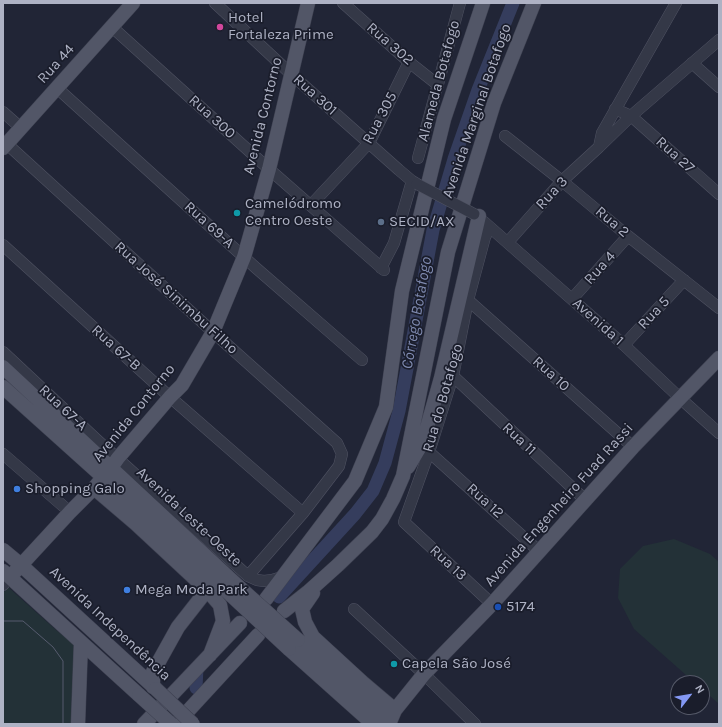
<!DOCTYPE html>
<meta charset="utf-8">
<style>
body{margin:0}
#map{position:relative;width:722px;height:727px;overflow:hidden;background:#212536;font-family:Karla,sans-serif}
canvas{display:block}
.frame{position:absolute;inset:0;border:4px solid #aeb2c4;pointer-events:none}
.north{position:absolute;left:670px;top:675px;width:40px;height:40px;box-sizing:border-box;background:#1a1d2b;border:1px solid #555968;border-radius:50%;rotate:59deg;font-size:11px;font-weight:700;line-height:16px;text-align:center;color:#aeb2c4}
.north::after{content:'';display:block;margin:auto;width:14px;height:18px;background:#8498f3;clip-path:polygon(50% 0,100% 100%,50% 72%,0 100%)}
</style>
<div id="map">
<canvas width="722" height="727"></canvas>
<div class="frame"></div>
<div class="north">N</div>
</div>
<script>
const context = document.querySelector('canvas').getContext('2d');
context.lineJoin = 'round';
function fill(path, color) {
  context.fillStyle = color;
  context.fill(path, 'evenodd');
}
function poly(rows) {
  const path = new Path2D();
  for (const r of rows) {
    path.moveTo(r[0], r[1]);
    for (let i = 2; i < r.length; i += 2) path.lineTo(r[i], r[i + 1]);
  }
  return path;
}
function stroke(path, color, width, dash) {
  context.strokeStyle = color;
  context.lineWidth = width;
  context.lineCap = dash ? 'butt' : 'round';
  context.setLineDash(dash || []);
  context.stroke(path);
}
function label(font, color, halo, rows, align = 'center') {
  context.font = font + ' Karla,sans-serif';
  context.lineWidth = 3.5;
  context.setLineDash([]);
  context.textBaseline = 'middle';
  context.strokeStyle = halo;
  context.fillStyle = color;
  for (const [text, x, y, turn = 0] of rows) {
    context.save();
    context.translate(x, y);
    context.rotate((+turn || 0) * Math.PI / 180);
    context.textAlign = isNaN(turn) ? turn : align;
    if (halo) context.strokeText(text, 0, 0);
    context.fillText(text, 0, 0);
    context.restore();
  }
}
fill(poly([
 [674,539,710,554,719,562,719,704,702,689,702,683,695,683,634,629,618,598,620,569,643,546],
 [8,587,56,630,79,648,75,724,3,724,3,593]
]), '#233137');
stroke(poly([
 [279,597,355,514,373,491,385,463,399,411,433,230,454,159,478,90,513,3],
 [196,688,197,668]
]), '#353d5d', 13);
const minor = poly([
 [215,3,291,74,399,170,412,181,417,184],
 [343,3,409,62,438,85],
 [112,27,269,169,384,270],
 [692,63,719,87],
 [57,88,256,268,362,360],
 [615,109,631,116,719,194],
 [3,112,21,128],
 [505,136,562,181,628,236,719,308],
 [7,144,213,332,337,443,342,454,339,466,303,513,248,576],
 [599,147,602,133,676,3],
 [418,158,460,3],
 [311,205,369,143,409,62],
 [484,222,624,345,681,399,719,433],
 [490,227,485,237,468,300,453,376,429,452,404,522,492,604],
 [508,242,562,181,599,147,631,116,719,40],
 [3,245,170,397,303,513],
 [381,268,394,243,412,181],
 [572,299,628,236],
 [468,300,633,447],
 [624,345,684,280],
 [3,352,97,440,248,576,257,580,264,581,272,580,282,577],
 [453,376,580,495,587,500],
 [429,452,540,552],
 [3,454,70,512],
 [3,585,10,577],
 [354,609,424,674,475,724]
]);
const major = poly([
 [3,148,133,3],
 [3,367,238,586],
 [3,387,103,477,128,502,232,596],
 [408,467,423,442,441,378,479,216],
 [94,488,135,523,207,590,220,605,223,621,210,655],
 [3,550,21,565,156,689],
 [3,571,139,695],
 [10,577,70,512,94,488,111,468,118,458,170,397,182,385,213,332,244,257,269,169,308,3],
 [313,593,302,609,305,622,313,637,362,682,395,710],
 [266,599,355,481,386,407,402,291,444,119,483,3],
 [284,611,308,592,338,565,372,532,382,519,393,499,403,476,448,252,494,103,534,3],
 [298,640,313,652,390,723],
 [289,649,373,724],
 [153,687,153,672,178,627,207,590],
 [78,724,81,642],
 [144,724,240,623],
 [176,724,258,635],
 [389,724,395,710,424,674,492,604,633,447,719,358]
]);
stroke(minor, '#4f5262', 12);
stroke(major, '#3e4151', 15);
stroke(minor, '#343847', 11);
stroke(major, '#525667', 14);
stroke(poly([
 [3,621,23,621,53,647,63,661,63,724]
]), '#565b6e', 1);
const minorBridge = poly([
 [417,184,474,214]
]);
const majorBridge = poly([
 [238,586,298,640],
 [232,596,289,649],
 [156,689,193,724],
 [139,695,171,724]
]);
stroke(minorBridge, '#4f5262', 12, []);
stroke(majorBridge, '#3e4151', 15, []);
stroke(minorBridge, '#343847', 11);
stroke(majorBridge, '#525667', 14);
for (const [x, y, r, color] of [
 [220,27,4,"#d1479c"],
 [237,213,4,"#0f9aa8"],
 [381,222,4,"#5c6f8a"],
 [17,489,4,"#3f7fe0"],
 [127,590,4,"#3f7fe0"],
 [498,607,4,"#1a4fb4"],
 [394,664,4,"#0f9aa8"]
]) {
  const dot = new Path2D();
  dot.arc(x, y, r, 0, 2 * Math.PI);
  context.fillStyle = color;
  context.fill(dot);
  stroke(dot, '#1a1d2b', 1.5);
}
label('15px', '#aeb2c4', '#1a1d2b', [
 ["Hotel",228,18],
 ["Fortaleza Prime",228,35],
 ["Camelódromo",245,204],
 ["Centro Oeste",245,221],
 ["SECID/AX",389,222],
 ["Shopping Galo",25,489],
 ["Mega Moda Park",135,590],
 ["5174",506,607],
 ["Capela São José",402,664]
], 'left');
label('15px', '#aeb2c4', '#1a1d2b', [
 ["Rua 302",390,44,41],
 ["Rua 44",56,64,-48],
 ["Alameda Botafogo",439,81,-75],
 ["Rua 301",315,95,42],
 ["Avenida Marginal Botafogo",477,111,-71],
 ["Avenida Contorno",263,116,-76],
 ["Rua 300",212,117,42],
 ["Rua 305",380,118,-62],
 ["Rua 27",675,155,42],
 ["Rua 3",552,193,-47],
 ["Rua 2",612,222,40],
 ["Rua 69-A",209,225,42],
 ["Rua 4",600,268,-48],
 ["Rua José Sinimbu Filho",176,298,42],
 ["Rua 5",654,313,-47],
 ["Avenida 1",598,322,42],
 ["Rua 67-B",116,348,42],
 ["Rua 10",551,374,42],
 ["Rua do Botafogo",443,398,-74],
 ["Rua 67-A",63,408,43],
 ["Avenida Contorno",134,413,-51],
 ["Rua 11",519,439,43],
 ["Rua 12",485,501,42],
 ["Avenida Engenheiro Fuad Rassi",559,505,-48],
 ["Avenida Leste-Oeste",189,517,43],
 ["Rua 13",448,563,43],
 ["Avenida Independência",110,624,43]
]);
label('italic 16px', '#7f8ab0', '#1a1d2b', [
 ["Córrego Botafogo",417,313,-80]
]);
</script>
